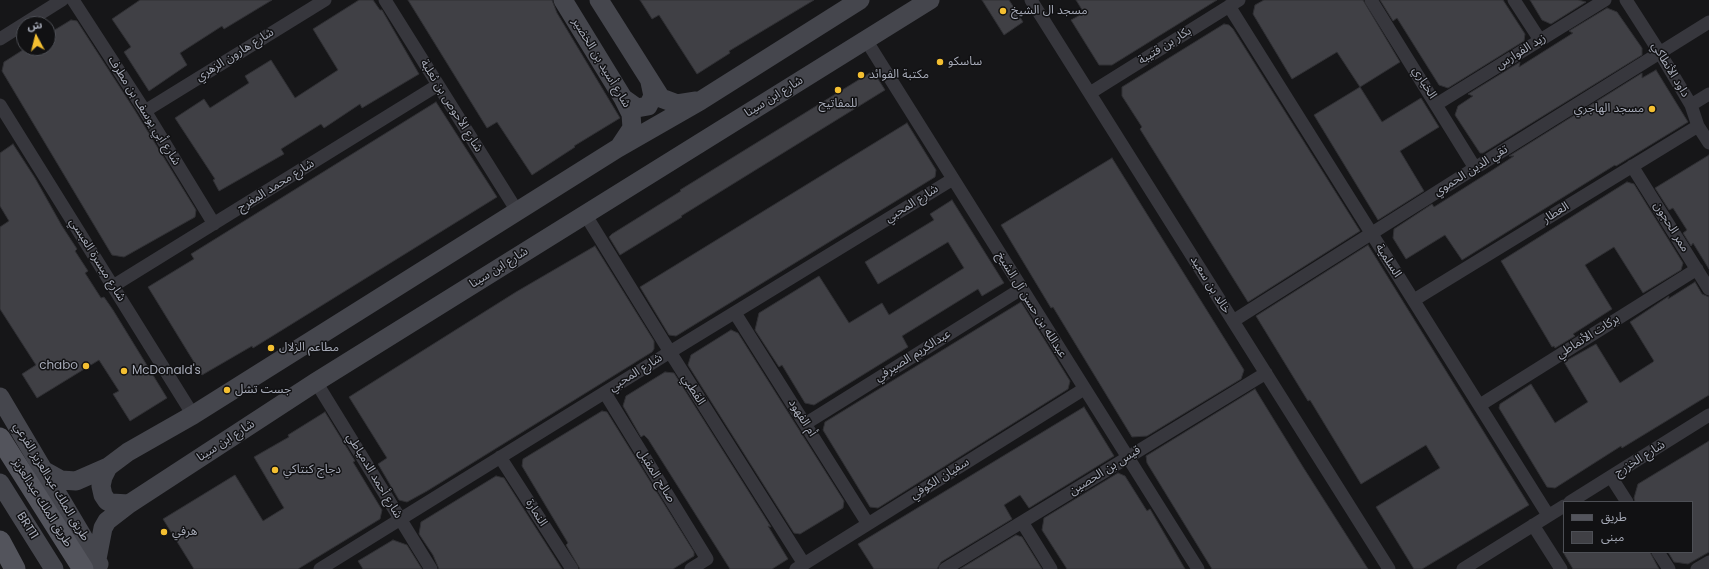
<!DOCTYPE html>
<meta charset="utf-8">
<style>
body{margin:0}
#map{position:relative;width:1709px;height:569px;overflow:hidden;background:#161618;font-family:Poppins,"Noto Sans Arabic",sans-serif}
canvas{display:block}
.legend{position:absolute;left:1563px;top:501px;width:130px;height:52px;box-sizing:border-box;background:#111113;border:1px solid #4d4f55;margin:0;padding:5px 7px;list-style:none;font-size:12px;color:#a7abb8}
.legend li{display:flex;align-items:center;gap:8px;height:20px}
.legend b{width:20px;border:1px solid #4d4f55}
.north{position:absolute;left:16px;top:16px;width:40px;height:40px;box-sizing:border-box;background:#111113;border:1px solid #4d4f55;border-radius:50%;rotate:353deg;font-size:11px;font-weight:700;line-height:16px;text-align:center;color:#a7abb8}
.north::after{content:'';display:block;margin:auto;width:14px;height:18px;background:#f4bf31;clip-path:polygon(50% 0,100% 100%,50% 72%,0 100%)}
</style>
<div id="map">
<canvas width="1709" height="569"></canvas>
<ul class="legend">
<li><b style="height:5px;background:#53545c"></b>طريق</li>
<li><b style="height:11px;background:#404045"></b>مبنى</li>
</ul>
<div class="north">ش</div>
</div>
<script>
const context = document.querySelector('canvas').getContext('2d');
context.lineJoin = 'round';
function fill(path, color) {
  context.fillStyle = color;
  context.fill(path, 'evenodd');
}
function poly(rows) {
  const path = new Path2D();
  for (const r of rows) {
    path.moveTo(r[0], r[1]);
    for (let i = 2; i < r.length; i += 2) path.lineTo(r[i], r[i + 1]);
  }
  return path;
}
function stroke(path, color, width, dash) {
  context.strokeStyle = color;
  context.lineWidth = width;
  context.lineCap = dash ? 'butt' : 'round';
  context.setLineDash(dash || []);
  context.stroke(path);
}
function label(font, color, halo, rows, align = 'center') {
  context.font = font + ' Poppins,"Noto Sans Arabic",sans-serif';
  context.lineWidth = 3;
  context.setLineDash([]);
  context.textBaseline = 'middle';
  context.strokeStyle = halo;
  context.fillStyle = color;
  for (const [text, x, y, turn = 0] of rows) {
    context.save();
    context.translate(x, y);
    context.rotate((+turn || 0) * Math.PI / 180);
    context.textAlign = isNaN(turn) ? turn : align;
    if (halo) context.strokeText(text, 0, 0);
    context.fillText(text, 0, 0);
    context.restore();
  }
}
const building = poly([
 [140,0,272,0,224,29,222,26,180,53,187,65,149,91,124,52,131,47,112,19,140,0],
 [359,0,373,0,380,10,382,10,419,74,362,108,360,104,324,128,321,124,281,149,284,154,219,191,213,180,215,179,175,118,204,99,210,108,249,83,245,76,271,60,295,98,338,70,313,29,359,0],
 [408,0,552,0,557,13,620,118,574,146,575,147,532,175,497,122,487,128,408,0],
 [640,0,814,0,729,51,730,53,697,74,659,15,652,19,640,0],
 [982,0,1009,0,1023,22,1004,35,982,0],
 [1076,0,1217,0,1112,65,1099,65,1071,20,1084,13,1076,0],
 [1264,0,1363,0,1400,62,1360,87,1337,52,1292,79,1253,14,1255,5,1264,0],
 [1380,0,1503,0,1525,34,1524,41,1448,88,1439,85,1397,18,1393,21,1380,0],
 [1530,0,1578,0,1586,2,1551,24,1542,20,1530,0],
 [1607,8,1617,12,1642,48,1642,55,1483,153,1480,153,1455,115,1458,106,1473,96,1468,94,1520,62,1519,67,1573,33,1569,31,1607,8],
 [71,20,77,21,134,109,196,210,195,217,124,257,112,255,2,71,4,62,26,48,48,48,48,34,71,20],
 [1224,24,1229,25,1233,29,1360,231,1248,302,1140,129,1142,127,1122,96,1122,87,1224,24],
 [1656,70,1688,122,1616,166,1615,165,1462,260,1445,235,1406,259,1393,238,1394,229,1432,204,1434,207,1491,171,1514,156,1509,156,1642,73,1642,78,1656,70],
 [873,71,885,90,681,216,682,217,620,255,609,237,612,234,681,191,680,190,873,71],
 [1360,87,1382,122,1421,98,1439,127,1400,151,1424,191,1378,220,1314,115,1360,87],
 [436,102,497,197,253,348,252,346,202,375,148,287,194,259,191,254,436,102],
 [907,123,936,170,935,177,676,336,669,335,640,287,907,123],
 [13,144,35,178,62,226,77,249,75,251,88,271,85,273,101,298,104,297,113,310,167,398,130,421,113,394,119,391,99,360,37,398,22,374,36,365,0,309,0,227,9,221,0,206,0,153,13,144],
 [1709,155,1709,269,1693,243,1691,246,1683,233,1687,230,1673,208,1669,210,1655,188,1709,155],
 [1112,158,1244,370,1241,379,1147,436,1132,437,1053,307,1051,308,1001,225,1112,158],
 [1627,182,1634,184,1683,263,1681,270,1643,293,1614,247,1585,265,1612,309,1573,334,1575,336,1555,348,1554,346,1552,347,1501,261,1627,182],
 [952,200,1004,283,982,296,978,289,902,336,908,347,814,405,805,403,782,365,779,367,755,330,759,313,819,276,849,323,882,303,889,315,964,268,948,242,878,284,865,262,934,220,930,214,952,200],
 [1368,245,1529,505,1422,569,1414,569,1376,507,1440,468,1426,445,1361,484,1310,400,1308,401,1256,316,1368,245],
 [595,246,654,341,654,349,652,352,427,491,407,502,399,500,378,464,387,458,349,397,516,292,595,246],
 [1695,282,1702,294,1709,297,1709,395,1622,448,1621,446,1555,488,1547,487,1499,408,1500,404,1531,384,1555,423,1588,402,1564,362,1596,344,1620,383,1653,362,1654,361,1630,322,1669,296,1668,299,1695,282],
 [1021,302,1070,381,1068,389,878,508,870,507,823,430,825,422,1021,302],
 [731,330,738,333,844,501,843,508,800,534,794,533,688,365,691,355,731,330],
 [665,372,674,373,771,527,768,526,788,559,772,569,730,569,648,439,644,435,641,437,623,406,626,396,665,372],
 [1255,389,1303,467,1368,569,1212,569,1147,463,1146,456,1255,389],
 [1084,407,1114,456,1029,508,1020,495,1004,505,1012,519,941,562,937,569,874,569,858,544,1084,407],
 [602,411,607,412,694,552,694,556,673,569,580,569,566,545,568,543,522,466,523,459,602,411],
 [325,412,355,461,353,462,382,510,380,519,298,569,194,569,163,519,235,475,263,521,284,508,254,457,289,437,288,435,325,412],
 [1709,441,1709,552,1688,564,1674,562,1668,552,1692,552,1692,502,1635,502,1634,498,1638,484,1709,441],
 [1118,473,1125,476,1147,511,1150,509,1185,569,1067,569,1042,530,1044,518,1118,473],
 [496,476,504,478,562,569,439,569,433,555,419,534,421,522,496,476],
 [1016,535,1022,537,1042,569,960,569,1016,535],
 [393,540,407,545,422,569,363,569,358,561,393,540],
 [1563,552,1650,552,1659,569,1573,569,1563,552]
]);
fill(building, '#404045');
stroke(building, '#303034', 1);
stroke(poly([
 [73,0,145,111,214,224],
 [385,0,517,211],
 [1031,0,1389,569],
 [1371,0,1475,168],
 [1514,0,1540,40],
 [1626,0,1660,53,1691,105,1698,126,1709,143],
 [1229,6,1548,515],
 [0,39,62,0],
 [866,40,1198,569],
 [1090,93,1239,0],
 [1437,104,1605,0],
 [0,105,193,415],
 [1691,105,1709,94],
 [145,111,325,0],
 [1632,166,1709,289],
 [585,214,670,352,804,564],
 [113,286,438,85],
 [1414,300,1698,126],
 [735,313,868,524],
 [1233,321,1475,168,1709,22],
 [316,382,431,569],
 [605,393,707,559,691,569],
 [1480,405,1697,269],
 [805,424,1021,289],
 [500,457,572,569],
 [1611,477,1627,502],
 [1570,502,1709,415],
 [1022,522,1051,569],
 [1533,525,1561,569],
 [1658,552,1669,569],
 [320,569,670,352,953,179],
 [796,569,1084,389],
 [945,569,1266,373],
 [1463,569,1564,506],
 [1697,569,1709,562]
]), '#37373d', 13);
stroke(poly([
 [563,0,623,98,631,114,632,128,620,146],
 [599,0,661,98,677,104,696,101],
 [623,98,637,108,648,106,653,96,650,82],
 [0,397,99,564],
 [108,467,103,477,101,486,103,495,107,501,111,503,129,504],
 [43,470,61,480,76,481,108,467,128,452,193,415,618,148,700,101,860,0],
 [0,483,54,569],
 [97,559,103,528,107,521,129,504,316,382,930,0]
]), '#45464d', 19);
stroke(poly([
 [0,438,83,569],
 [0,541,15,569]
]), '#53545c', 21);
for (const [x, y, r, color] of [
 [1003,11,4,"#f4bf31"],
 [940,62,4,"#f4bf31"],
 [861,75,4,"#f4bf31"],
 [838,90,4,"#f4bf31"],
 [1652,109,4,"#f4bf31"],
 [271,348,4,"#f4bf31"],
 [86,366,4,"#f4bf31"],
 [124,371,4,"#f4bf31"],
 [227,390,4,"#f4bf31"],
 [275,470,4,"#f4bf31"],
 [164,532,4,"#f4bf31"]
]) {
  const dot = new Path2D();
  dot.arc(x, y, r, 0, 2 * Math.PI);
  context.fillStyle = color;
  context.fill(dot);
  stroke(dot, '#111113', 1.5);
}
label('12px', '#a7abb8', '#111113', [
 ["مسجد ال الشيخ",1011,11],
 ["ساسكو",948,62],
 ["مكتبة الفوائد",869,75],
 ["للمفاتيح",838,104,"center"],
 ["مسجد الهاجري",1644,109,"right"],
 ["مطاعم الزلال",279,348],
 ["chabo",78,366,"right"],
 ["McDonald's",132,371],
 ["جست تشل",235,390],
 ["دجاج كنتاكي",283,470],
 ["هرفي",172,532]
], 'left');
label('12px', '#a7abb8', '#111113', [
 ["بكار بن قتيبة",1165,46,-32],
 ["زيد الفوارس",1521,52,-32],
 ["شارع هارون الزهري",235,55,-32],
 ["شارع أسيد بن الخضير",601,63,59],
 ["داود الأنطاكي",1670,70,59],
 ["الخياري",1424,83,58],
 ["شارع ابن سينا",774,97,-32],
 ["شارع الأحوص بن ثعلبة",451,106,58],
 ["شارع أبي يوسف بن مطرف",144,111,58],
 ["تقي الدين الحموي",1471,171,-32],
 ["شارع محمد المفرج",276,186,-32],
 ["شارع المحبي",912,204,-32],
 ["العطار",1556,213,-32],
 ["ممر الحجون",1671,227,58],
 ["شارع ميسرة العبسي",97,260,58],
 ["السلمية",1388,261,57],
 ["شارع ابن سينا",499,268,-32],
 ["خالد بن سعيد",1210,285,58],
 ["عبدالله بن حسن آل الشيخ",1031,305,58],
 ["بركات الأنماطي",1588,337,-32],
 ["عبدالكريم الصيرفي",913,356,-32],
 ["شارع المحبي",636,373,-32],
 ["القطبي",693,390,58],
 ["أم الفهود",802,418,58],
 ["شارع ابن سينا",226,441,-33],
 ["شارع الخزرج",1640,459,-32],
 ["قيس بن الحصين",1105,471,-32],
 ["شارع أحمد الدمياطي",374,476,59],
 ["صالح المقبل",656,476,58],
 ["سفيان الكوفي",940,479,-32],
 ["طريق الملك عبدالعزيز الفرعي",51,482,59],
 ["طريق الملك عبدالعزيز",42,503,58],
 ["النمارة",536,513,58],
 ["BRT11",27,526,58]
]);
</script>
